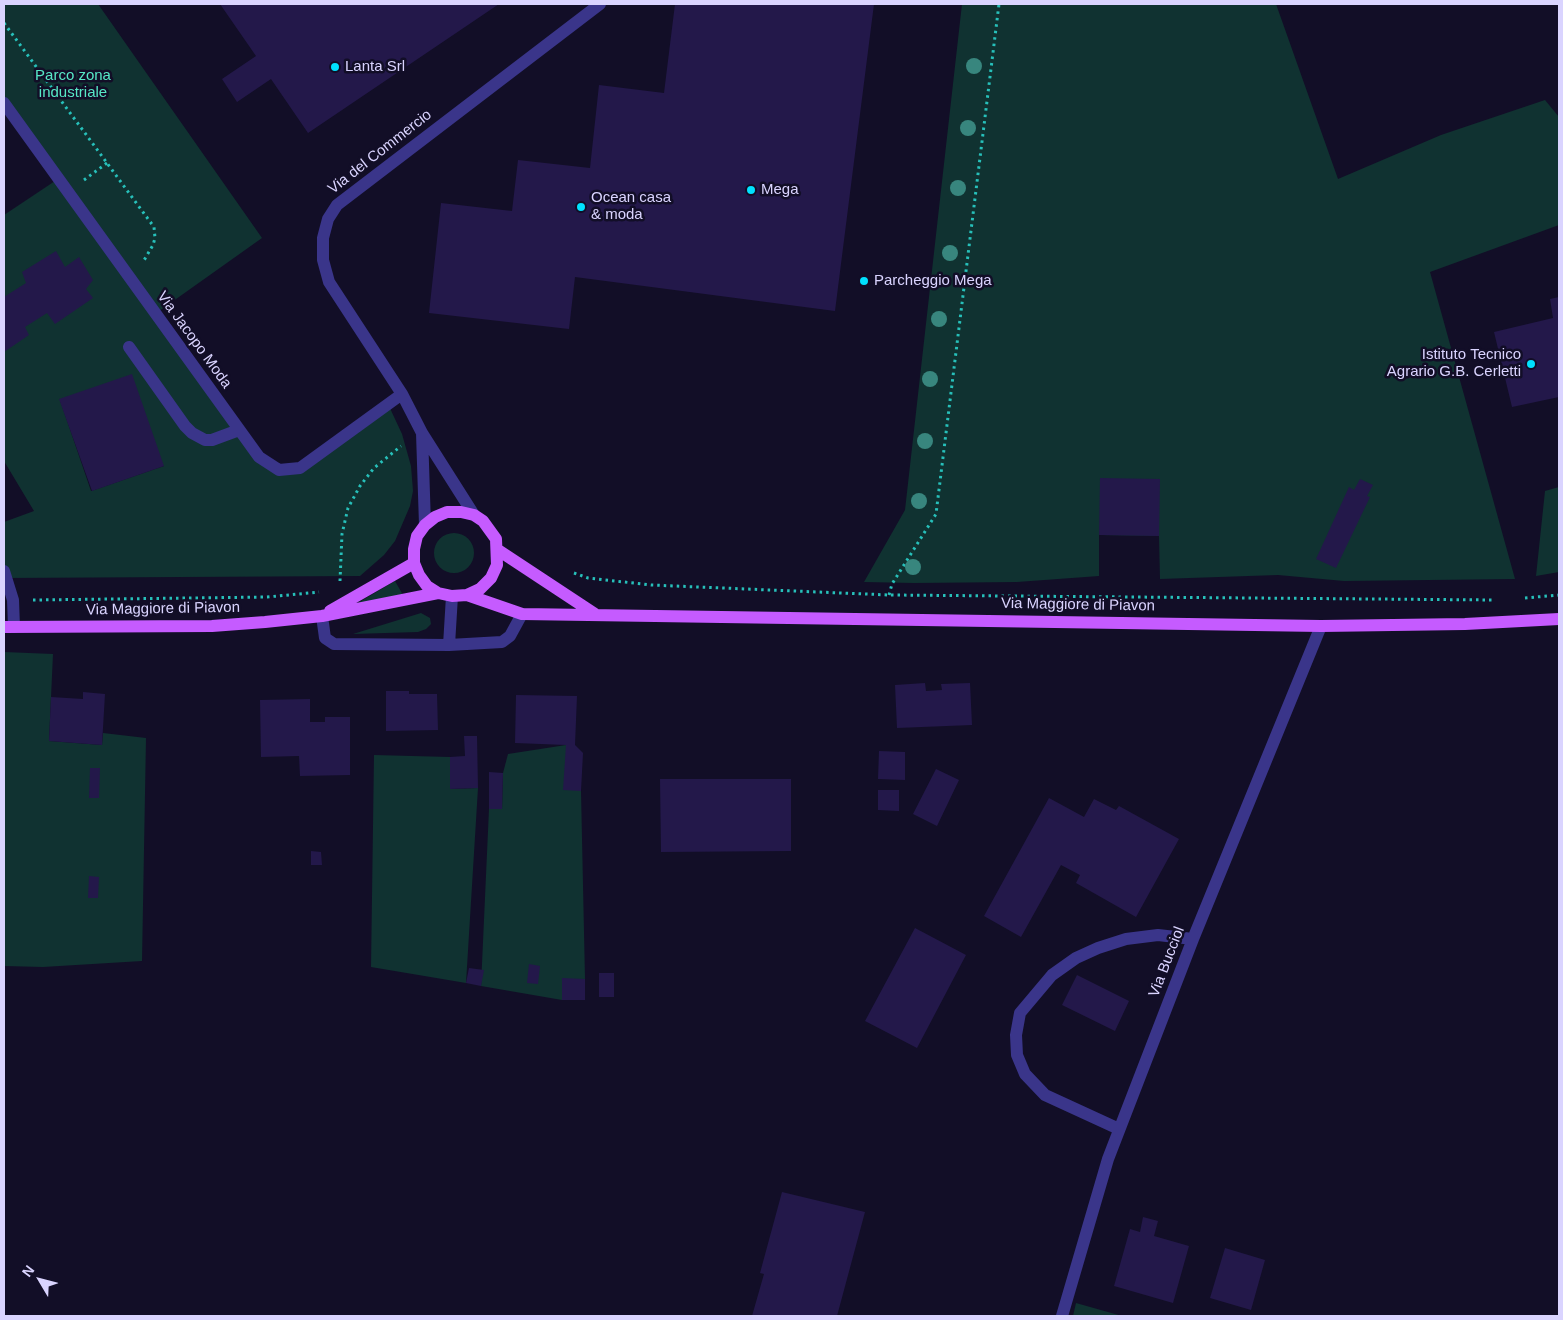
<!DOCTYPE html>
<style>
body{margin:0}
#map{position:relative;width:1563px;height:1320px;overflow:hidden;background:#120e27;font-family:Arial,sans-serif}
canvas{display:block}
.frame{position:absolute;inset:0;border:5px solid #dad4ff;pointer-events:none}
.north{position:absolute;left:15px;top:1255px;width:50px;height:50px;-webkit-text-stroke:4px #120e27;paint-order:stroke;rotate:307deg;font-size:14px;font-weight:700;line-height:20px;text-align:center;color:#dad4ff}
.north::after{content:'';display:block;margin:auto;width:18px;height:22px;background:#dad4ff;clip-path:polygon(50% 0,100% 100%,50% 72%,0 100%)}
</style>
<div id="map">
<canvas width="1563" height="1320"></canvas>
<div class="frame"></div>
<div class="north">N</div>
</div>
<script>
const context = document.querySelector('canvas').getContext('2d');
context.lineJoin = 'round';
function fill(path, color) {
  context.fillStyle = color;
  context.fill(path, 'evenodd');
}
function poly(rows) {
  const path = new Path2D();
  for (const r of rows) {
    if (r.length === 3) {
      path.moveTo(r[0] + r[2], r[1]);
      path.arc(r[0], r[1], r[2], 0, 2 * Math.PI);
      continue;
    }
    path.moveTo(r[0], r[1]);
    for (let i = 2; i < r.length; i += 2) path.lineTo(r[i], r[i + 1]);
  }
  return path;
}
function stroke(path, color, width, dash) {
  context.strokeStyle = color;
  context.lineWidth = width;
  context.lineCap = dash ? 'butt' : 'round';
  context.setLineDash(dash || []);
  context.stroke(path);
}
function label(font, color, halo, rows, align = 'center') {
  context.font = font + ' Arial,sans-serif';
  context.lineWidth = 5;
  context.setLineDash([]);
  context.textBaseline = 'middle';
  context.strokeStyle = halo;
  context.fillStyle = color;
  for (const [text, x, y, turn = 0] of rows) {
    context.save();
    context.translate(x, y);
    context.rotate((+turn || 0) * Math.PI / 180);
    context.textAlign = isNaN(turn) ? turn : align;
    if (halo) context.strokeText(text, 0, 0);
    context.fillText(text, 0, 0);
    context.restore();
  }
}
fill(poly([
 [4,4,98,4,262,238,155,314,239,430,279,470,300,468,388,404,402,434,411,466,413,491,410,506,395,541,384,555,360,576,4,578,4,522,34,511,4,461,4,215,58,179,4,103],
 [60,400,164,466,91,491],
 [962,4,1276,4,1338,179,1441,135,1545,100,1559,117,1559,225,1430,272,1515,579,1344,581,1278,575,1160,579,1159,536,1099,535,1099,576,1017,582,914,583,864,582,905,510],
 [1559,487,1559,572,1536,576,1545,491],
 [454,553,20],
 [395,581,403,595,351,607],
 [421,613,430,618,431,624,426,629,418,632,353,634],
 [4,652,53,654,49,741,102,745,103,733,146,738,142,961,43,967,4,966],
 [566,745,581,791,585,979,562,979,562,1000,481,986,489,809,502,809,503,773,508,754],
 [374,755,450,757,450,789,478,788,466,983,371,967],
 [1076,1303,1122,1316,1073,1316]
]), '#103231');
fill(poly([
 [220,4,499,4,308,133,271,79,237,102,222,79,256,56],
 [675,4,874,4,835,311,575,277,569,329,429,313,441,203,512,211,518,160,590,168,599,85,664,93],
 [56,251,65,267,79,257,93,280,86,289,93,298,55,324,47,313,25,327,29,335,4,352,4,297,26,283,22,272],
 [1559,297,1559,397,1512,407,1494,332,1553,318,1550,299],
 [132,374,164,466,92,491,59,399],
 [1100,478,1160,479,1159,536,1099,535],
 [1360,479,1373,485,1367,496,1370,497,1336,568,1316,559,1349,487,1354,490],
 [925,683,926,691,942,690,941,684,970,683,972,725,897,728,895,685],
 [386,691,409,691,409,694,437,694,438,730,386,731],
 [83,692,105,694,102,745,49,741,51,697,83,699],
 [516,695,577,696,575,745,583,753,581,791,563,790,566,745,515,743],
 [310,699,310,722,325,722,325,717,350,717,350,775,300,776,299,756,261,757,260,700],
 [464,736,477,736,478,788,450,789,450,757,465,756],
 [879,751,905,752,905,780,878,779],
 [90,768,100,768,99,798,89,798],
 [936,769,959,780,937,826,913,814],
 [489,772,503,773,502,809,489,809],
 [660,779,791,779,791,851,661,852],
 [878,790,899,790,899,811,878,810],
 [1049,798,1084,817,1094,799,1116,810,1119,806,1179,839,1136,917,1076,883,1080,875,1061,865,1021,937,984,916],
 [311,851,321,852,322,865,311,865],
 [89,876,99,877,98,898,88,898],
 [915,928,966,955,917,1048,865,1021],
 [529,964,540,966,538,984,527,983],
 [469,968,484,970,481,986,466,983],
 [599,973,614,973,614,997,599,997],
 [1077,975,1129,1001,1115,1031,1062,1005],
 [562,978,585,979,585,1000,562,1000],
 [782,1192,865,1212,837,1316,752,1316,764,1274,760,1273],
 [1143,1217,1158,1221,1154,1236,1189,1246,1173,1303,1114,1286,1130,1229,1140,1232],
 [1225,1248,1265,1260,1251,1310,1210,1298]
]), '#23184a');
stroke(poly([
 [4,23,154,227,155,238,153,245,143,262],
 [84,180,107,163],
 [574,573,588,578,651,585,889,595,1494,600],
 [340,581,342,534,348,508,360,486,374,468,401,446],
 [889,595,892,584,936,514,999,4],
 [1525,598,1559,595],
 [33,600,267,597,319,592]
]), '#27c0ba', 3, [2.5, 4]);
stroke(poly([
 [4,103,259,457,279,470,300,468,402,394],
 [129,347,185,426,192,433,205,440,212,440,239,430],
 [422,433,425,525],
 [474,515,422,433,402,394,329,282,323,260,323,238,328,219,337,205,600,4],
 [4,571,13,600,14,627],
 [322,616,325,638,334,644,449,645,502,642,510,636,522,614],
 [449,645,452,596],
 [1119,1129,1045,1095,1025,1074,1017,1055,1016,1035,1020,1013,1052,975,1076,958,1098,948,1126,939,1158,935,1193,939],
 [1062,1316,1108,1159,1193,939,1321,626]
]), '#3a358a', 12);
stroke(poly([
 [498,550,595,614],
 [467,595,480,589,491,578,497,565,496,539,483,521,474,515,461,512,447,512,435,517,425,525,417,536,414,549,414,563,419,575,427,586,438,593,452,596,467,595,522,614,1321,626,1465,624,1559,619],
 [330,611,414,563],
 [4,627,212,626,265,622,322,616,438,593]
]), '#c55bff', 12);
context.fillStyle = '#38867e';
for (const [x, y] of [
 [974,66],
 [968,128],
 [958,188],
 [950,253],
 [939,319],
 [930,379],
 [925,441],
 [919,501],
 [913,567]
]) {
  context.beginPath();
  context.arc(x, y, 8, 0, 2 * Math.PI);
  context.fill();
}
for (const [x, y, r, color] of [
 [335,67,5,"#00e1ff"],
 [751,190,5,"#00e1ff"],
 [581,207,5,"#00e1ff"],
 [864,281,5,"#00e1ff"],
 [1531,364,5,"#00e1ff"]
]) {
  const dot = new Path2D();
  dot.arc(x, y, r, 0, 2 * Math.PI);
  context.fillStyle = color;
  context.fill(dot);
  stroke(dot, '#120e27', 2);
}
label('15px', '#dad4ff', '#120e27', [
 ["Lanta Srl",345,67],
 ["Mega",761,190],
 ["Ocean casa",591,198],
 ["& moda",591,215],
 ["Parcheggio Mega",874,281],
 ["Istituto Tecnico",1521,355,"right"],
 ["Agrario G.B. Cerletti",1521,372,"right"]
], 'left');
label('15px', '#57e8c6', '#120e27', [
 ["Parco zona",73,76],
 ["industriale",73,93]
]);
label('15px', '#dad4ff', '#120e27', [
 ["Via del Commercio",380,152,-38],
 ["Via Jacopo Moda",194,340,54],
 ["Via Maggiore di Piavon",1078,605,1],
 ["Via Maggiore di Piavon",163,609,-1],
 ["Via Bucciol",1167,962,-69]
]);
</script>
